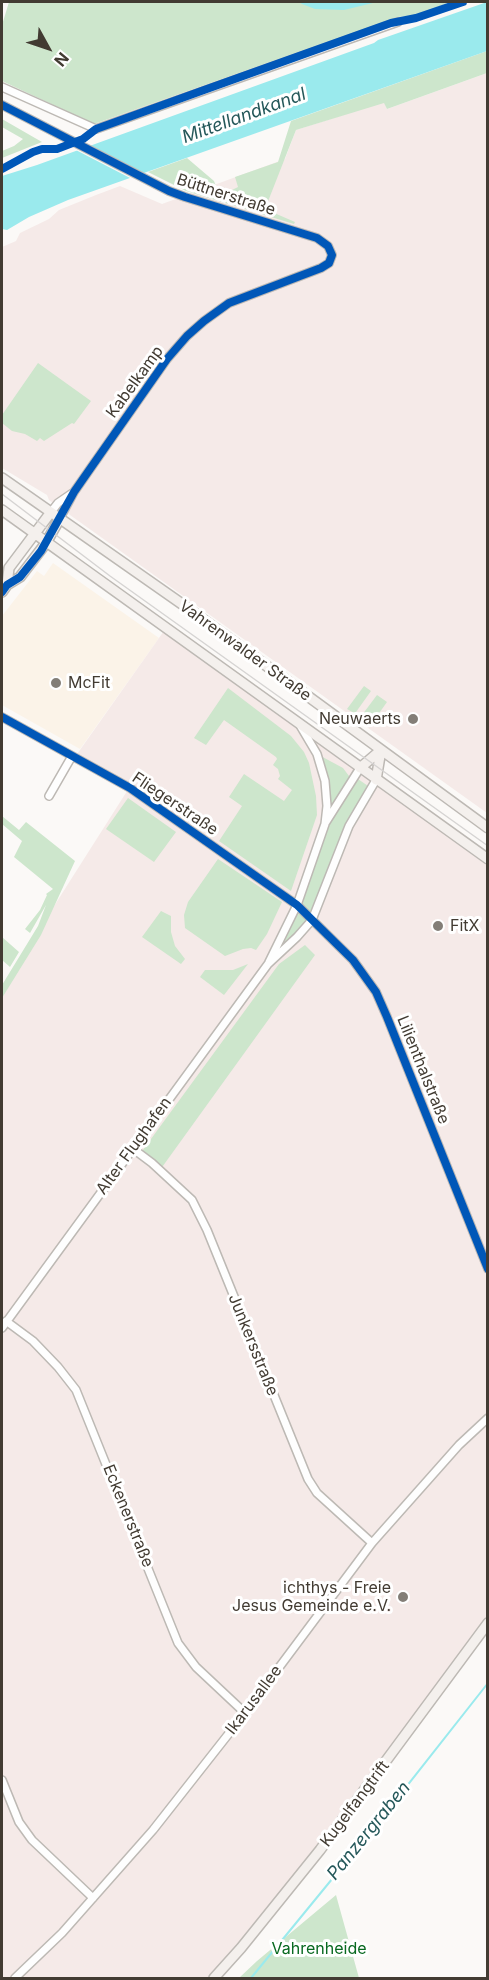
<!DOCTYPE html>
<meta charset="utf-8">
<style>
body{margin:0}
#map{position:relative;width:489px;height:1980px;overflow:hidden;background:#fbf9f7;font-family:Inter,sans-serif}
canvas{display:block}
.frame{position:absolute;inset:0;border:3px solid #423b32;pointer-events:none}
.north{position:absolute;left:18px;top:18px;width:60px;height:60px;-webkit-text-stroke:4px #fff;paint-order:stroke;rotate:130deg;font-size:16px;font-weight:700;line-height:24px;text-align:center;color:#423b32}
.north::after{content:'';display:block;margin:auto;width:21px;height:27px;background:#423b32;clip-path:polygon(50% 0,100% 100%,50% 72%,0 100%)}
</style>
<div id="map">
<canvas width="489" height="1980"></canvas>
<div class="frame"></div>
<div class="north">N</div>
</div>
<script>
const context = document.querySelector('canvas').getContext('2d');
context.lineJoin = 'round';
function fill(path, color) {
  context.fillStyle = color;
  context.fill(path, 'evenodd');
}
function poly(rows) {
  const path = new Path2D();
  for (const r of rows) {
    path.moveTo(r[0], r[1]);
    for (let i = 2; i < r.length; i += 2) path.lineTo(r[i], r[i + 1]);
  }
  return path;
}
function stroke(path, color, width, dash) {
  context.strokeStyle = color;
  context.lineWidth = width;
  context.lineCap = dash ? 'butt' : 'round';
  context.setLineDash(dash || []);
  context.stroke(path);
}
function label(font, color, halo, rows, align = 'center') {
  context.font = font + ' Inter,sans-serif';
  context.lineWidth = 6;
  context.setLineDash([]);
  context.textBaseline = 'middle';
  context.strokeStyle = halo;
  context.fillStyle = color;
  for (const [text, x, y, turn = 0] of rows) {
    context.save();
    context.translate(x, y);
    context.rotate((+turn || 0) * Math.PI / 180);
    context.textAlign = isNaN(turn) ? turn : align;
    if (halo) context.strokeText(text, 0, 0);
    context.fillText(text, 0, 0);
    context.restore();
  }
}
fill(poly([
 [53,563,159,638,80,749,2,705,2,616,37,571,44,576]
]), '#fbf3e8');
fill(poly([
 [487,73,487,813,49,500,47,495,2,468,2,247,16,241,20,233,49,219,59,210,96,195,120,186,162,204,285,159,296,130,384,102,387,109],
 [166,628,487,859,487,1623,361,1796,214,1978,2,1978,2,988,129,788,75,757]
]), '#f5eae8');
fill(poly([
 [9,2,450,2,415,16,398,17,94,124,2,81,2,25],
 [487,51,487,73,387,109,384,103,296,130,265,209,295,222,294,224,186,191,148,172,187,158,214,181,217,189,230,191,238,187,235,177,278,162,291,121],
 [2,119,35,138,42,142,2,158,2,151,14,146,23,139,2,127],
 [38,363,91,401,74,424,72,423,44,441,40,438,37,441,25,434,12,431,2,423,2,415],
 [364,686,371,691,356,712,354,713,347,709],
 [228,688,291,736,304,752,309,763,316,796,317,815,291,891,219,841,242,806,229,797,244,774,284,801,292,790,278,779,280,776,278,769,273,765,277,759,276,757,224,720,206,745,194,738],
 [377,695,387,702,370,726,361,719,362,715],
 [317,754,343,768,352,780,355,777,371,788,349,826,312,920,279,955,276,946,288,923,327,807],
 [128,798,176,832,154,862,106,829],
 [2,816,19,830,26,822,75,861,41,935,2,998,2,985,38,926,46,905,30,933,25,929,40,910,47,895,46,894,53,889,14,857,22,841,2,824],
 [218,859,282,902,267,934,256,950,251,948,243,949,225,956,185,928,184,915,188,902],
 [161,911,171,916,171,932,175,946,185,959,181,964,142,937],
 [2,937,19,952,10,967,2,960],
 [305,945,315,955,160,1170,140,1154,279,964],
 [248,964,224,995,200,977,205,970,233,970],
 [336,1895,359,1978,239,1978,257,1961]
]), '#cde6cc');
fill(poly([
 [299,2,377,2,344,10,315,9,302,4],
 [487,2,487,51,68,200,29,217,7,230,2,229,2,176,37,165,374,43,378,40]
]), '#9aeaed');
fill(poly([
 [86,143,148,175,134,180,72,148]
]), '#fbf9f7');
stroke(poly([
 [251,1978,373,1829,488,1683]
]), '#9aeaed', 2);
const street = poly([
 [2,87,96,129,398,22],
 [2,105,169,191,185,197,317,238,328,246,332,255,329,263,321,268,229,303,204,321,187,336,167,359,90,469,74,492,60,518],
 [51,512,58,503,74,492],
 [2,717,130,788,297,905,353,960,376,992,387,1017,488,1269],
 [49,796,72,756],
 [326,822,360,768],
 [269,962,297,905,325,824,327,806,325,781,317,754,301,727],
 [132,1148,152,1163,192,1200,207,1230,308,1479,317,1493,372,1543],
 [6,1321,33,1341,58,1367,76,1390,178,1643,196,1667,245,1713],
 [2,1328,268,964,297,937,312,920,349,826,376,780],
 [2,1780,19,1822,32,1840,93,1898],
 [15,1978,62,1933,153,1830,245,1713,372,1543,459,1445,488,1418]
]);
const secondary = poly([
 [2,478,182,604,488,828],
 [2,510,488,859],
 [7,585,9,568,51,512],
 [2,592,7,585,20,577,46,543,60,518],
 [360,768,381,750],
 [376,780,381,750],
 [214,1978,241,1948,320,1850,488,1623]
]);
stroke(street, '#bdb9b4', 10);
stroke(secondary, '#bdb9b4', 12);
stroke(street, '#fefefe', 7);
stroke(secondary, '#f4f0ed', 9);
stroke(poly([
 [2,494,110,576,488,846]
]), '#d6d4d3', 1.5);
stroke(poly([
 [2,105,169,191,185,197,317,238,328,246,332,255,329,263,321,268,229,303,204,321,187,336,167,359,90,469,74,492,41,551,20,577,7,585,2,592],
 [2,169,33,152,42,149,57,149,83,139,96,129,204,90,391,23,416,18,463,2],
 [2,717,130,788,297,905,353,960,376,992,387,1017,488,1269]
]), '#0057b8', 8);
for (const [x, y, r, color] of [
 [56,683,6,"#837e77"],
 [413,719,6,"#837e77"],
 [438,926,6,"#837e77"],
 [403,1597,6,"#837e77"]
]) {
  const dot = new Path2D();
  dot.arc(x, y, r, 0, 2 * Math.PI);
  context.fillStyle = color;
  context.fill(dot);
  stroke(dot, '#fff', 2);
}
label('16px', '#423b32', '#fff', [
 ["Büttnerstraße",226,195,18],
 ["Kabelkamp",135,382,-54],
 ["Vahrenwalder Straße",245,651,36],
 ["Fliegerstraße",175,804,34],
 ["Lilienthalstraße",423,1070,68],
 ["Alter Flughafen",134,1146,-54],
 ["Junkersstraße",253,1345,68],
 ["Eckenerstraße",128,1516,68],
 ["Ikarusallee",254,1700,-53],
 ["Kugelfangtrift",355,1804,-53]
]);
label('16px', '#423b32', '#fff', [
 ["McFit",68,683],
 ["Neuwaerts",401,719,"right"],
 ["FitX",450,926],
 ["ichthys - Freie",391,1588,"right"],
 ["Jesus Gemeinde e.V.",391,1606,"right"]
], 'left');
label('16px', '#086920', '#fff', [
 ["Vahrenheide",319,1949]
]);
label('italic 18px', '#25585a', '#fff', [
 ["Mittellandkanal",244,116,-20],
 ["Panzergraben",369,1831,-51]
]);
</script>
